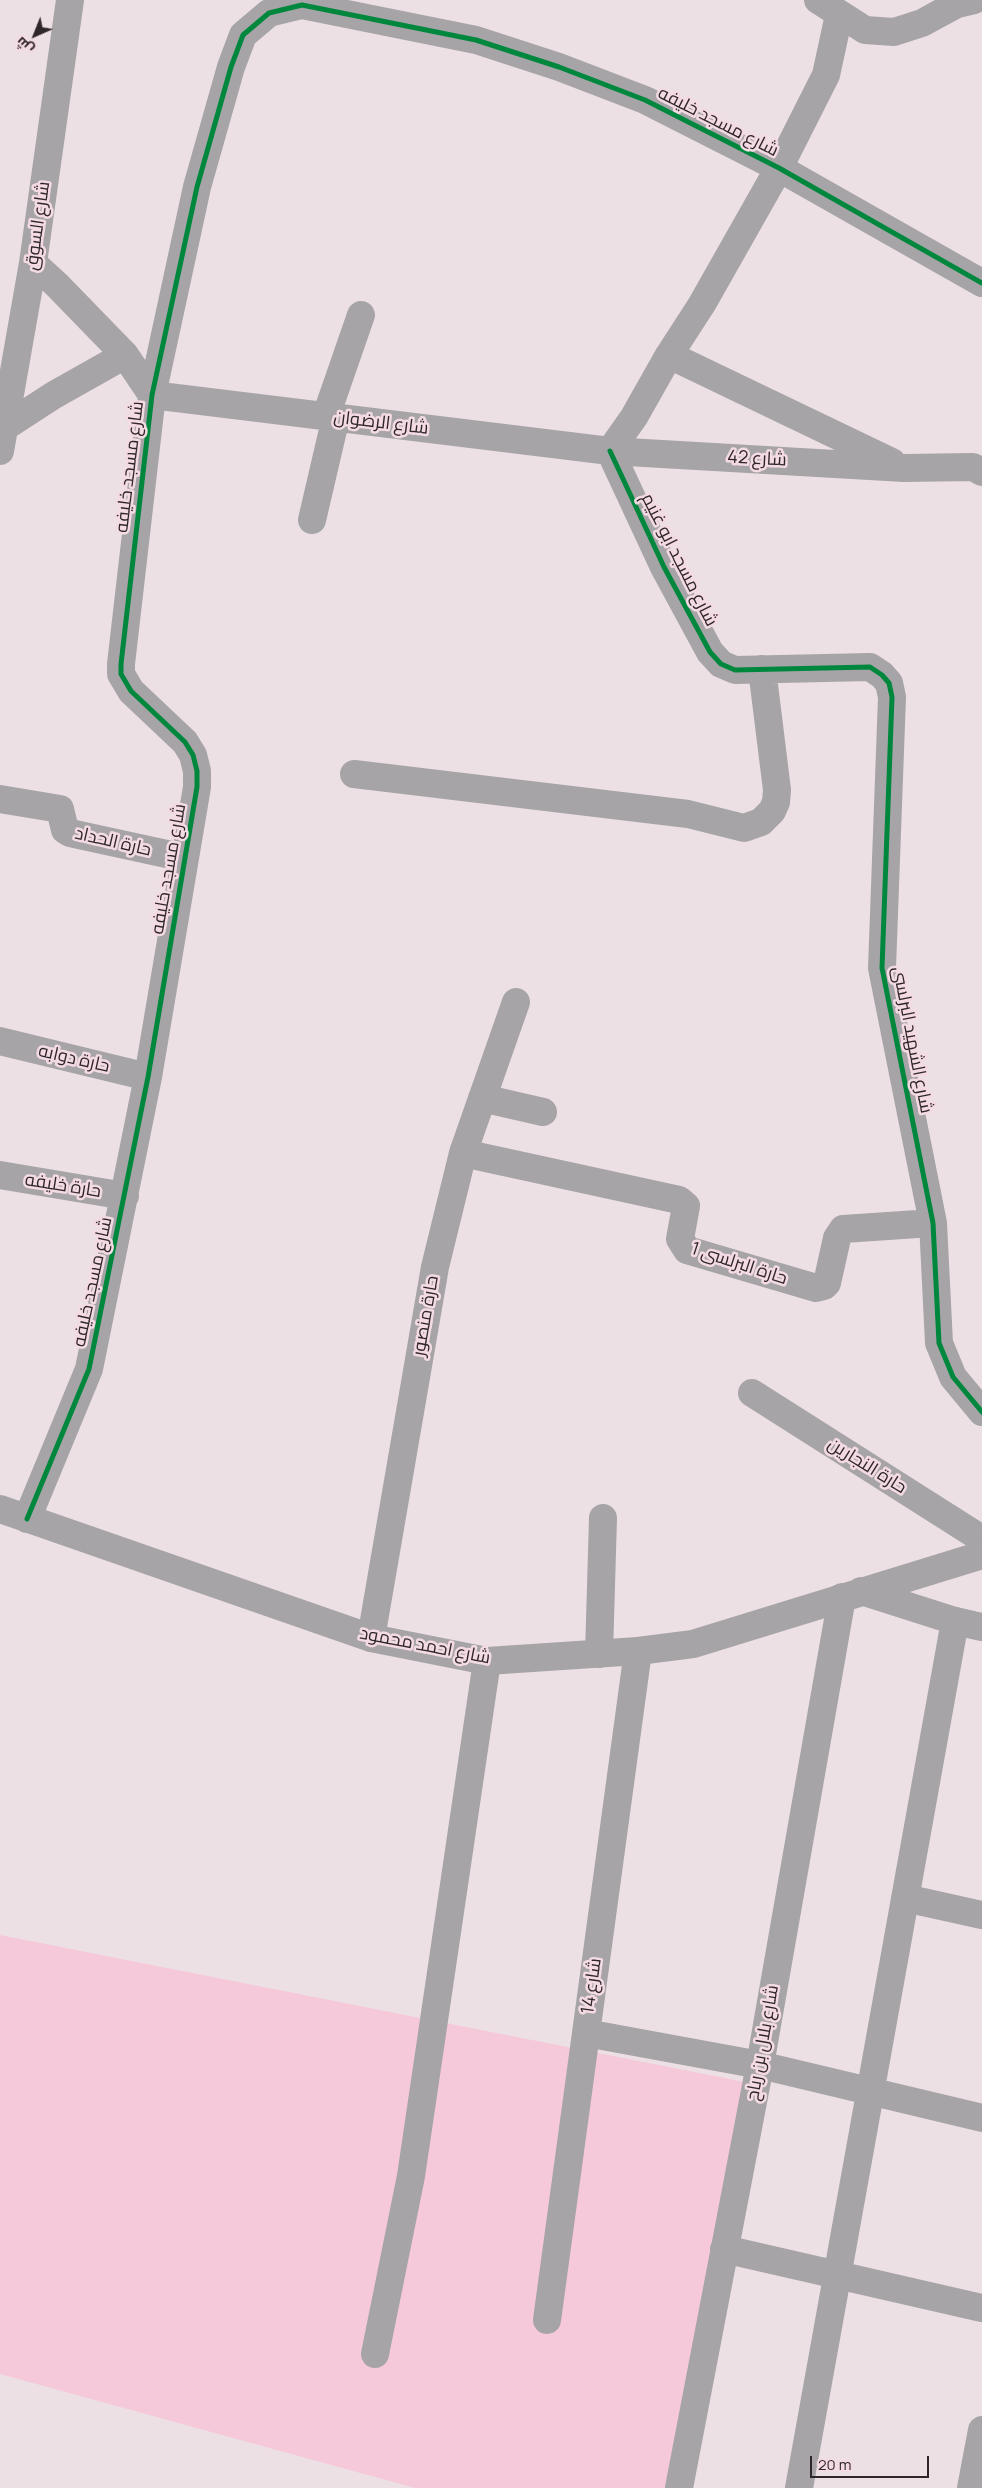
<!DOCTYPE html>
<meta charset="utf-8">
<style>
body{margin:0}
#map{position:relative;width:982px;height:2488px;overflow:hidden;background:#ede0e4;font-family:Manrope,Cairo,sans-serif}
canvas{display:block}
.north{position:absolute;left:10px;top:10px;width:50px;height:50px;-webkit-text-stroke:4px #f3dae3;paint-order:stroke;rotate:224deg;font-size:14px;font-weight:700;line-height:20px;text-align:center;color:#2f2629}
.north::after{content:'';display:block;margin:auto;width:18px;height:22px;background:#2f2629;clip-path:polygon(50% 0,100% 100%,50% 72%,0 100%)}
.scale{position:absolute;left:810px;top:2456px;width:119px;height:22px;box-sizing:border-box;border:2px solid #2f2629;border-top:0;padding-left:6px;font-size:15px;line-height:18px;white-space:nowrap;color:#2f2629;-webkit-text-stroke:4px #f3dae3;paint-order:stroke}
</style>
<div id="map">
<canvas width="982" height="2488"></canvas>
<div class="north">ش</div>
<div class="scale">20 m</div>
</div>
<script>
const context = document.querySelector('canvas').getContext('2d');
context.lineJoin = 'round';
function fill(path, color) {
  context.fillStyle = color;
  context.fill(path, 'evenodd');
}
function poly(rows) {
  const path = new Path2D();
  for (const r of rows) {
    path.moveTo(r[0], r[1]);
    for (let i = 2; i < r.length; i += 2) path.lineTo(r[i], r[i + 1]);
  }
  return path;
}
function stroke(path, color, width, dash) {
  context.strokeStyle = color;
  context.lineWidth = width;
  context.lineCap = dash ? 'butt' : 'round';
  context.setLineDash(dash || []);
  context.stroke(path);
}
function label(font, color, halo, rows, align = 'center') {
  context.font = font + ' Manrope,Cairo,sans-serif';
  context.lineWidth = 5;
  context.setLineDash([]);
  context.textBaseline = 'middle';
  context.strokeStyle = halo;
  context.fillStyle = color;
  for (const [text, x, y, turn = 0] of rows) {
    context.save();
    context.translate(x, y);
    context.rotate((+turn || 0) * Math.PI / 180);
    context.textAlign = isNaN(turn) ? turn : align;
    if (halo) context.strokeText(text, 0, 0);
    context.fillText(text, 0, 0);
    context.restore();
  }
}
fill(poly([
 [0,1935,750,2083,669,2488,415,2488,0,2374]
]), '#f5c9d9');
stroke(poly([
 [818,0,865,30,894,32,922,23,957,4,974,0],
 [33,263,57,285,125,355,152,395,610,451,904,468,973,467,982,472],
 [669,355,892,462],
 [326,416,361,315],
 [0,430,54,395,125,355],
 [0,451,33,263,70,0],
 [610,451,664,567,710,652,721,664,735,670,870,667,882,675,889,683,892,697,882,968,933,1223,939,1343,953,1377,982,1412],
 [610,451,634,417,669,355,702,304,779,168,826,75,839,15],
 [312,520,336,417],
 [354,774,688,814,744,828,761,822,772,811,776,802,777,790,762,669],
 [0,799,60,809,65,830,70,833,185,858],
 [0,1041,148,1077],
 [482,1098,543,1112],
 [463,1153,679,1200,686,1206,680,1239,687,1250,816,1288,824,1286,827,1283,837,1238,843,1229,933,1223],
 [0,1175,125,1196],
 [752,1393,982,1539],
 [27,1519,89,1369,148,1077,197,787,197,771,193,755,185,742,131,691,121,674,121,664,152,395,197,187,231,67,243,35,269,13,302,5,476,40,559,67,645,100,779,168,982,283],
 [371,1638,435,1267,463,1153,516,1002],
 [599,1654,603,1518],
 [905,1898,982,1915],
 [586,2033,760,2065,982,2118],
 [724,2249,982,2308],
 [547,2320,638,1651],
 [375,2354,411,2176,487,1661],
 [679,2488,760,2065,842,1597],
 [799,2488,955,1621],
 [971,2488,982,2430]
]), '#a6a4a7', 28);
stroke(poly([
 [0,1509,371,1638,487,1661,638,1651,693,1644,982,1555],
 [861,1591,955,1621,982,1627]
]), '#a6a4a7', 28);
stroke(poly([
 [610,451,664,567,710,652,721,664,735,670,870,667,882,675,889,683,892,697,882,968,933,1223,939,1343,953,1377,982,1412],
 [27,1519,89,1369,148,1077,197,787,197,771,193,755,185,742,131,691,121,674,121,664,152,395,197,187,231,67,243,35,269,13,302,5,476,40,559,67,645,100,779,168,982,283]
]), '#00873e', 5);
label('18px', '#2f2629', '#f3dae3', [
 ["شارع مسجد خليفه",718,122,27],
 ["شارع السوق",38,226,-82],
 ["شارع الرضوان",381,423,7],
 ["شارع 42",757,459,3],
 ["شارع مسجد خليفه",130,467,-83],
 ["شارع مسجد ابو غنيم",679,560,63],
 ["حارة الحداد",113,842,13],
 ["شارع مسجد خليفه",169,869,-80],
 ["شارع الشهيد البرلسى",912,1040,79],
 ["حارة دوابه",74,1059,13],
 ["حارة خليفه",63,1186,9],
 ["حارة البرلسى 1",739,1264,18],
 ["شارع مسجد خليفه",93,1282,-78],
 ["حارة منصور",426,1316,-80],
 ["حارة النجارين",867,1466,32],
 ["شارع احمد محمود",425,1646,11],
 ["شارع 14",592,1986,-82],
 ["شارع بلال بن رباح",763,2043,-80]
]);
</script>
